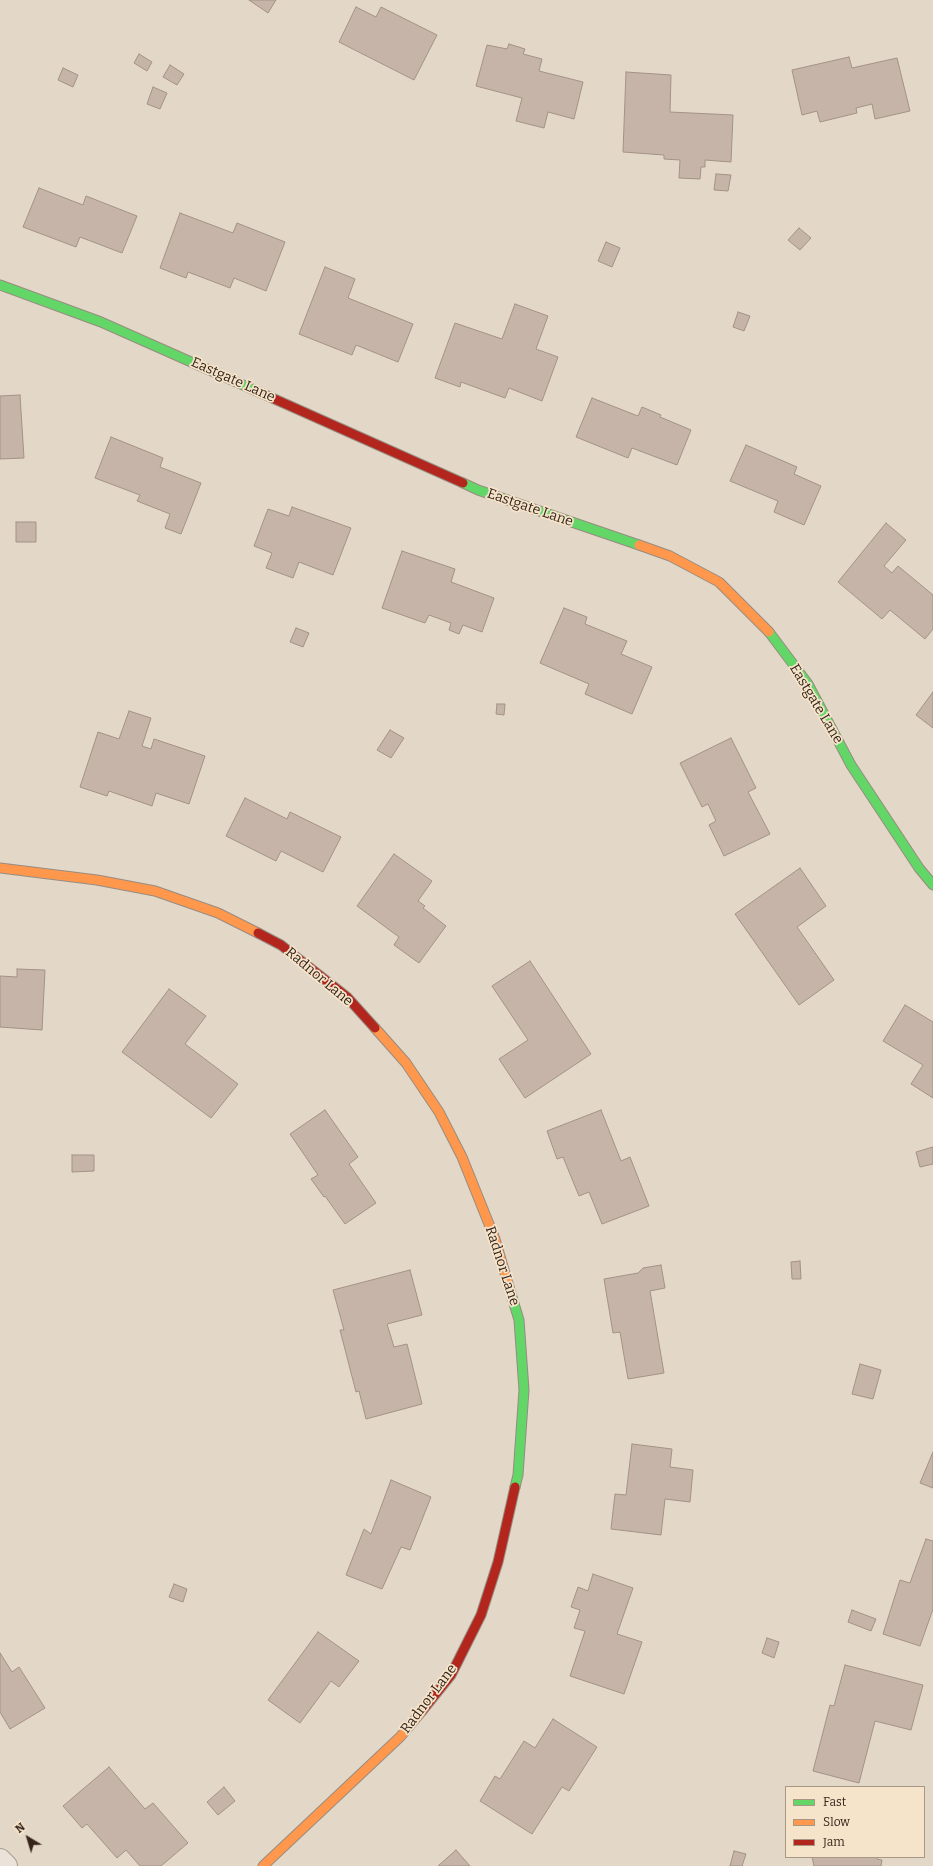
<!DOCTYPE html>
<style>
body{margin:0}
#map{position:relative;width:933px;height:1866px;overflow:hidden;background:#e3d7c7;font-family:Bitter,serif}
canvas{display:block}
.legend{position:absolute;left:785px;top:1786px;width:140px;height:72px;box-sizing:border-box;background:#f6e4ca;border:1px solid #a89784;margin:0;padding:5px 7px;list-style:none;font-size:12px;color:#34241a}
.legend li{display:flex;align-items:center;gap:8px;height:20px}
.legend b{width:20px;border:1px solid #a89784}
.north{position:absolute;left:8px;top:1818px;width:40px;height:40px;-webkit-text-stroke:3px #f6e4ca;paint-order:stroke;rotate:322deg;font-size:11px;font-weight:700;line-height:16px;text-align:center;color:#34241a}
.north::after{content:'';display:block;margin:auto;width:14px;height:18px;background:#34241a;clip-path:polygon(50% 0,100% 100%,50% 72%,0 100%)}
</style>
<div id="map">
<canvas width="933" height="1866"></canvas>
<ul class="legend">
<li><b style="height:5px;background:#63d668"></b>Fast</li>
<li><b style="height:5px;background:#ff974d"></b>Slow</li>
<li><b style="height:5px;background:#b3261e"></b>Jam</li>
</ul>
<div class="north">N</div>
</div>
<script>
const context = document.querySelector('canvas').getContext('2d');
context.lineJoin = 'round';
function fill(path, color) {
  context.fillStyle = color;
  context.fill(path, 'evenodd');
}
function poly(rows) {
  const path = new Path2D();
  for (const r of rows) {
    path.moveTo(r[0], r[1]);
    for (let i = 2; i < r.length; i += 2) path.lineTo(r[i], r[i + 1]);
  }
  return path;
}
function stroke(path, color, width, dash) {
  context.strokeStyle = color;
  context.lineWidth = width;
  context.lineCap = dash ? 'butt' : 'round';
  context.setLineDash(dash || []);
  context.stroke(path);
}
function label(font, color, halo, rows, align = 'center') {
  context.font = font + ' Bitter,serif';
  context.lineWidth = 3.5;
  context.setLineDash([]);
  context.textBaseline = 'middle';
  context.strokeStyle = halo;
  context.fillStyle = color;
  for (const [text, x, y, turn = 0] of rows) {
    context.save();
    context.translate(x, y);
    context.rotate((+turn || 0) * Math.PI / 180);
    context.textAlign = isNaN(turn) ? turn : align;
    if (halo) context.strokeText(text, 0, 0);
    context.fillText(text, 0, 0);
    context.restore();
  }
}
const building = poly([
 [249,0,276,0,268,13,249,0],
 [356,7,376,17,381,7,437,35,414,80,339,42,356,7],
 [509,44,525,49,523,54,542,59,539,71,583,82,574,119,548,112,544,128,516,121,522,98,476,86,487,45,507,49,509,44],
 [139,54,152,62,147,71,134,63,139,54],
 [849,57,852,68,897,58,910,111,875,119,872,104,856,108,857,113,820,122,817,111,802,115,792,70,849,57],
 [170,65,184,74,177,85,163,77,170,65],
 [63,68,78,75,73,87,58,80,63,68],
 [626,72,671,75,670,112,733,115,731,162,705,160,705,167,701,167,700,179,679,178,680,160,664,159,664,155,623,152,626,72],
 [153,87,167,93,160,109,147,104,153,87],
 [716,174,731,175,728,191,714,190,716,174],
 [39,188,83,205,86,196,137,216,122,253,80,237,76,247,23,227,39,188],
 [180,213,233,233,237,223,285,242,266,291,234,278,230,288,188,272,186,278,160,268,180,213],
 [799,228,811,238,800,250,788,240,799,228],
 [606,242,620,248,612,267,598,261,606,242],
 [325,267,355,279,348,298,413,324,398,362,356,345,352,355,299,334,325,267],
 [515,304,548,316,536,349,558,357,542,401,509,388,505,398,461,382,460,387,435,378,455,323,502,339,515,304],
 [738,312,750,316,744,331,733,327,738,312],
 [20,395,24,458,0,459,0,396,20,395],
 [592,398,638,416,642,407,661,415,660,417,691,430,677,465,632,448,628,458,576,437,592,398],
 [111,437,163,458,160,467,201,483,181,534,165,528,170,514,137,501,140,495,95,478,111,437],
 [746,445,797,467,794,474,821,486,804,525,774,512,778,501,730,481,746,445],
 [292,507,351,528,333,575,299,562,293,578,266,568,272,553,254,546,268,509,289,516,292,507],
 [16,522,36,522,36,542,16,542,16,522],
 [886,523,906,540,884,566,892,573,898,566,933,595,933,629,925,639,890,610,882,619,838,582,886,523],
 [402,551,455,569,451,582,494,598,482,632,463,625,459,634,449,630,451,623,429,615,425,623,382,608,402,551],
 [564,608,587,617,585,624,627,641,621,654,652,667,632,714,585,694,589,684,540,663,564,608],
 [296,628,309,633,303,647,290,642,296,628],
 [933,692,933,728,916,715,933,692],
 [497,704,505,704,504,715,496,714,497,704],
 [129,711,151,718,142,746,151,749,154,739,205,756,189,804,156,793,152,806,109,791,107,796,80,787,98,732,119,739,129,711],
 [390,730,404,738,391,758,377,750,390,730],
 [731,738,756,788,748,792,770,834,724,856,709,825,716,821,708,804,702,807,680,763,731,738],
 [245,798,287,819,290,812,341,837,323,872,281,851,276,861,226,836,245,798],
 [394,854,432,881,418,901,425,906,423,908,446,926,419,963,394,945,399,937,357,906,394,854],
 [800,868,826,906,797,927,834,980,799,1005,735,914,800,868],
 [530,961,591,1054,525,1098,499,1059,528,1040,492,986,530,961],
 [17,969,45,970,42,1030,0,1027,0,976,17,977,17,969],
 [169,989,206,1016,185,1044,238,1084,211,1118,122,1052,169,989],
 [905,1005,933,1022,933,1098,911,1084,923,1065,883,1041,905,1005],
 [325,1110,358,1157,349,1164,376,1203,345,1224,325,1196,324,1197,311,1179,318,1175,290,1134,325,1110],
 [601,1110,621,1161,630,1157,649,1206,602,1224,589,1192,579,1196,563,1157,557,1159,547,1131,601,1110],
 [933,1147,933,1164,920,1167,916,1152,933,1147],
 [72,1155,94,1155,94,1171,72,1172,72,1155],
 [800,1261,801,1279,792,1279,791,1262,800,1261],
 [661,1265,665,1288,650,1291,664,1373,628,1379,620,1332,613,1333,604,1279,638,1273,643,1268,661,1265],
 [410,1270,422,1315,387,1324,394,1347,407,1344,422,1404,366,1419,359,1391,356,1392,340,1330,344,1330,333,1290,410,1270],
 [860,1364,881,1370,873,1399,852,1394,860,1364],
 [632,1444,672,1449,670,1467,693,1470,690,1502,665,1499,661,1535,611,1529,615,1494,626,1495,632,1444],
 [933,1452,933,1488,920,1483,933,1452],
 [391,1480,431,1497,410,1550,401,1547,382,1589,346,1575,364,1529,371,1534,391,1480],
 [926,1539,933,1541,933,1609,920,1646,883,1634,900,1580,910,1583,926,1539],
 [593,1574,633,1588,617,1634,642,1642,624,1694,570,1676,585,1631,574,1628,580,1610,571,1607,578,1587,588,1591,593,1574],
 [174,1584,187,1589,183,1602,169,1597,174,1584],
 [852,1610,876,1619,871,1631,848,1622,852,1610],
 [318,1632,359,1661,339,1687,331,1681,300,1723,268,1700,318,1632],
 [767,1638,779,1642,774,1658,762,1653,767,1638],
 [0,1653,12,1672,19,1667,45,1708,10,1729,0,1712,0,1653],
 [845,1665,923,1685,911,1730,875,1721,859,1783,813,1771,830,1705,834,1706,845,1665],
 [553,1719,597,1747,569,1791,562,1787,532,1834,480,1801,495,1776,500,1779,524,1741,535,1748,553,1719],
 [109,1767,145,1809,153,1803,188,1843,161,1866,140,1866,126,1850,117,1858,87,1824,82,1828,63,1806,109,1767],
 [224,1787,235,1801,218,1815,207,1802,224,1787],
 [456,1850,470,1866,438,1866,456,1850],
 [734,1851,746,1854,742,1866,730,1866,734,1851],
 [812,1857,878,1857,877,1859,882,1860,881,1866,814,1866,812,1857]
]);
fill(building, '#c6b4a8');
stroke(building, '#a29287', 1);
const street = poly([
 [0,1860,6,1866]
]);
const fast = poly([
 [0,285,101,322,261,393],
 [463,483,478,490,639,545],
 [769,632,808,684,851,765,919,868,933,885],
 [509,1287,519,1320,524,1390,518,1475,515,1487]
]);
const slow = poly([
 [639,545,670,556,719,582,769,632],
 [0,868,97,880,155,891,218,913,258,933],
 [375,1028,406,1063,439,1112,462,1157,495,1239,509,1287],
 [263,1866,400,1737,422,1711]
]);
const jam = poly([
 [261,393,463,483],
 [258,933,281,945,347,997,375,1028],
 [422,1711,451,1675,481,1615,498,1562,515,1487]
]);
stroke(street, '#a79c91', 24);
stroke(fast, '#978c81', 11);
stroke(slow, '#978c81', 11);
stroke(jam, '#978c81', 11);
stroke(street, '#ebe3d9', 22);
stroke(fast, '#63d668', 9);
stroke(slow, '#ff974d', 9);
stroke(jam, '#b3261e', 9);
label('14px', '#34241a', '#f6e4ca', [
 ["Eastgate Lane",233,380,24],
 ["Eastgate Lane",530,508,19],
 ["Eastgate Lane",816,704,59],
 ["Radnor Lane",319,977,40],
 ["Radnor Lane",502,1266,72],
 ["Radnor Lane",429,1699,-53]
]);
</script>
